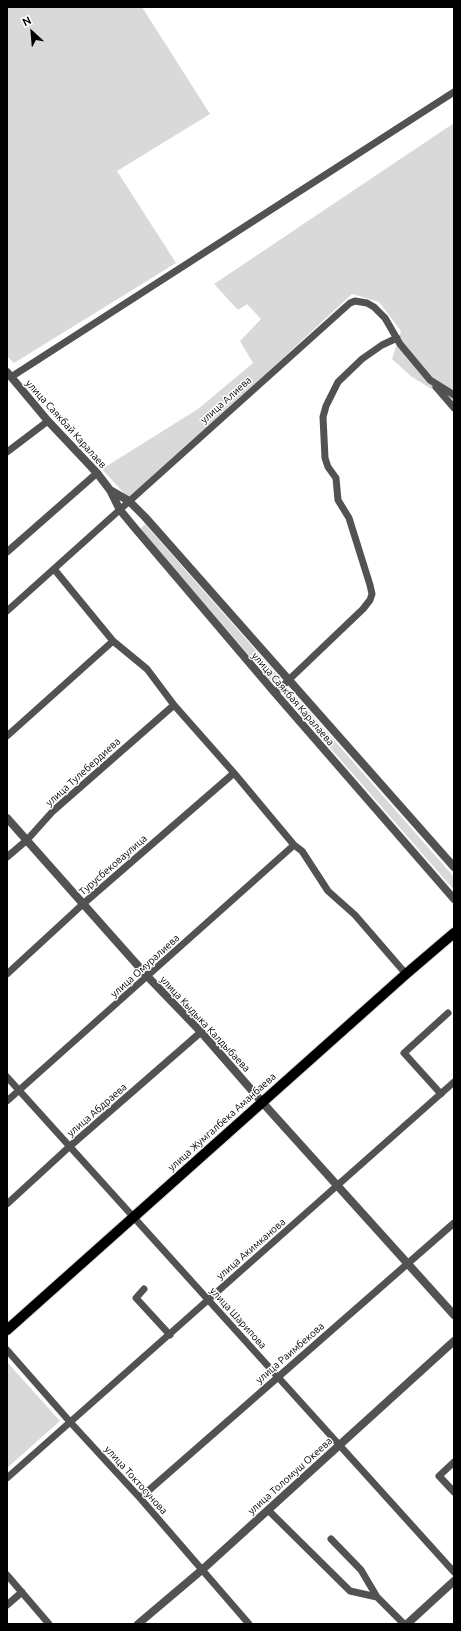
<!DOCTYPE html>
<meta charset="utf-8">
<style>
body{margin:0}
#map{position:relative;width:461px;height:1631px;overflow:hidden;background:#fff;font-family:Ubuntu,sans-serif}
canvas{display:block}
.frame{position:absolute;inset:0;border:8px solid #000;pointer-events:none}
.north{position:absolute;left:12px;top:12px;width:40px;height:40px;-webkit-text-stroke:3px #fff;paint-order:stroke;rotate:334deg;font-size:11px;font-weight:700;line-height:16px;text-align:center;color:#000}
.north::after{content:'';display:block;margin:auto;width:14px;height:18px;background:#000;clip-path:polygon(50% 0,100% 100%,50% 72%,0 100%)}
</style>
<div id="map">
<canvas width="461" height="1631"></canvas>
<div class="frame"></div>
<div class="north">N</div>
</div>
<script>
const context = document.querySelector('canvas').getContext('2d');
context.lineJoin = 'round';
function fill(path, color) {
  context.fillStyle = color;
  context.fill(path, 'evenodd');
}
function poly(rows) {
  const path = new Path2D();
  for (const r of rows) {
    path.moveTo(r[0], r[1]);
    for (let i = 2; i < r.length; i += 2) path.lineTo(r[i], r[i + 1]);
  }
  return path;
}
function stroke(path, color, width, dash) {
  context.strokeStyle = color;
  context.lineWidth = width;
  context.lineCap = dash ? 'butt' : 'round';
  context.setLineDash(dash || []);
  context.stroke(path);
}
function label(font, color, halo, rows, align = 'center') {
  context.font = font + ' Ubuntu,sans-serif';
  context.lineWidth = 3;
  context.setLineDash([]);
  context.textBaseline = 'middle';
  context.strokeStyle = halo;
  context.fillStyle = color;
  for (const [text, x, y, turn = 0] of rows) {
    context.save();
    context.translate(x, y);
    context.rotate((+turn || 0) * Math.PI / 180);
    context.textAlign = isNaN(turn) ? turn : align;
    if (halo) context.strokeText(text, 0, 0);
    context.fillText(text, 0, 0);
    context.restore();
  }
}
fill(poly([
 [7,7,142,7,210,114,117,171,176,263,14,363,7,356],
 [454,123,454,406,445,397,412,377,392,359,401,331,379,302,352,294,130,500,102,469,198,409,253,363,240,341,261,319,247,304,238,310,214,284],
 [145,524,281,679,280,684,276,685,272,682,143,532,141,528],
 [288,689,291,691,454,877,454,890,285,696,283,692],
 [7,1362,60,1421,7,1468]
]), '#d9d9d9');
const primary = poly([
 [7,1330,406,974,454,933]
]);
stroke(primary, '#dbdbdb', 12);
stroke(poly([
 [11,377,454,92],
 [436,387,454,408],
 [7,452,48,421],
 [7,552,97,473],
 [54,569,113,641,147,669,174,705,234,773,294,845,302,851,328,891,355,915,406,974],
 [7,611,350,303,355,301,367,303,374,307,385,318,400,344,430,380,454,395],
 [275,693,363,609,370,600,372,594,370,585,349,518,338,500,336,478,328,467,325,458,323,417,326,406,338,382,362,359,382,345,397,338],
 [7,736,113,641],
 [7,857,27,840,53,811,174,705],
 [7,974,83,904,234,773],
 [7,1077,454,1572],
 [441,1094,404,1053,448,1013],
 [7,1101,294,845],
 [7,1204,69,1147,201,1032],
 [144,1289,136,1298,170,1335],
 [7,1350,71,1423,140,1498,249,1624],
 [454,1462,439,1476,454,1492],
 [7,1478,454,1082],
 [140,1498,454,1223],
 [268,1510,350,1591,377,1597,404,1624],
 [331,1539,361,1570,377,1597],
 [7,1575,49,1624],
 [7,1605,22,1592]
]), '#525252', 7);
stroke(poly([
 [7,372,48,421,97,473,110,490,120,510,134,527,275,693,454,899],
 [110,490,129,501,145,517,454,867],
 [7,818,148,977,201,1032,262,1102,454,1315],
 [138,1624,203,1569,454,1341],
 [407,1624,454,1581]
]), '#525252', 8);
stroke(primary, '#000', 10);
label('10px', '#000', '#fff', [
 ["улица Алиева",226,400,-42],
 ["улица Саякбай Каралаев",66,424,48],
 ["улица Саякбая Каралаева",293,699,49],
 ["улица Тулебердиева",83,772,-42],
 ["Турусбековаулица",113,865,-41],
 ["улица Омуралиева",145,966,-42],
 ["улица Кыдыка Калдыбаева",205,1024,47],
 ["улица Абдраева",97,1110,-41],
 ["улица Жумгалбека Аманбаева",222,1122,-42],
 ["улица Акимканова",251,1249,-41],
 ["улица Шарипова",238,1318,48],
 ["улица Раимбекова",290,1353,-41],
 ["улица Толомуш Океева",290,1476,-42],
 ["улица Токтосунова",136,1480,48]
]);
</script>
